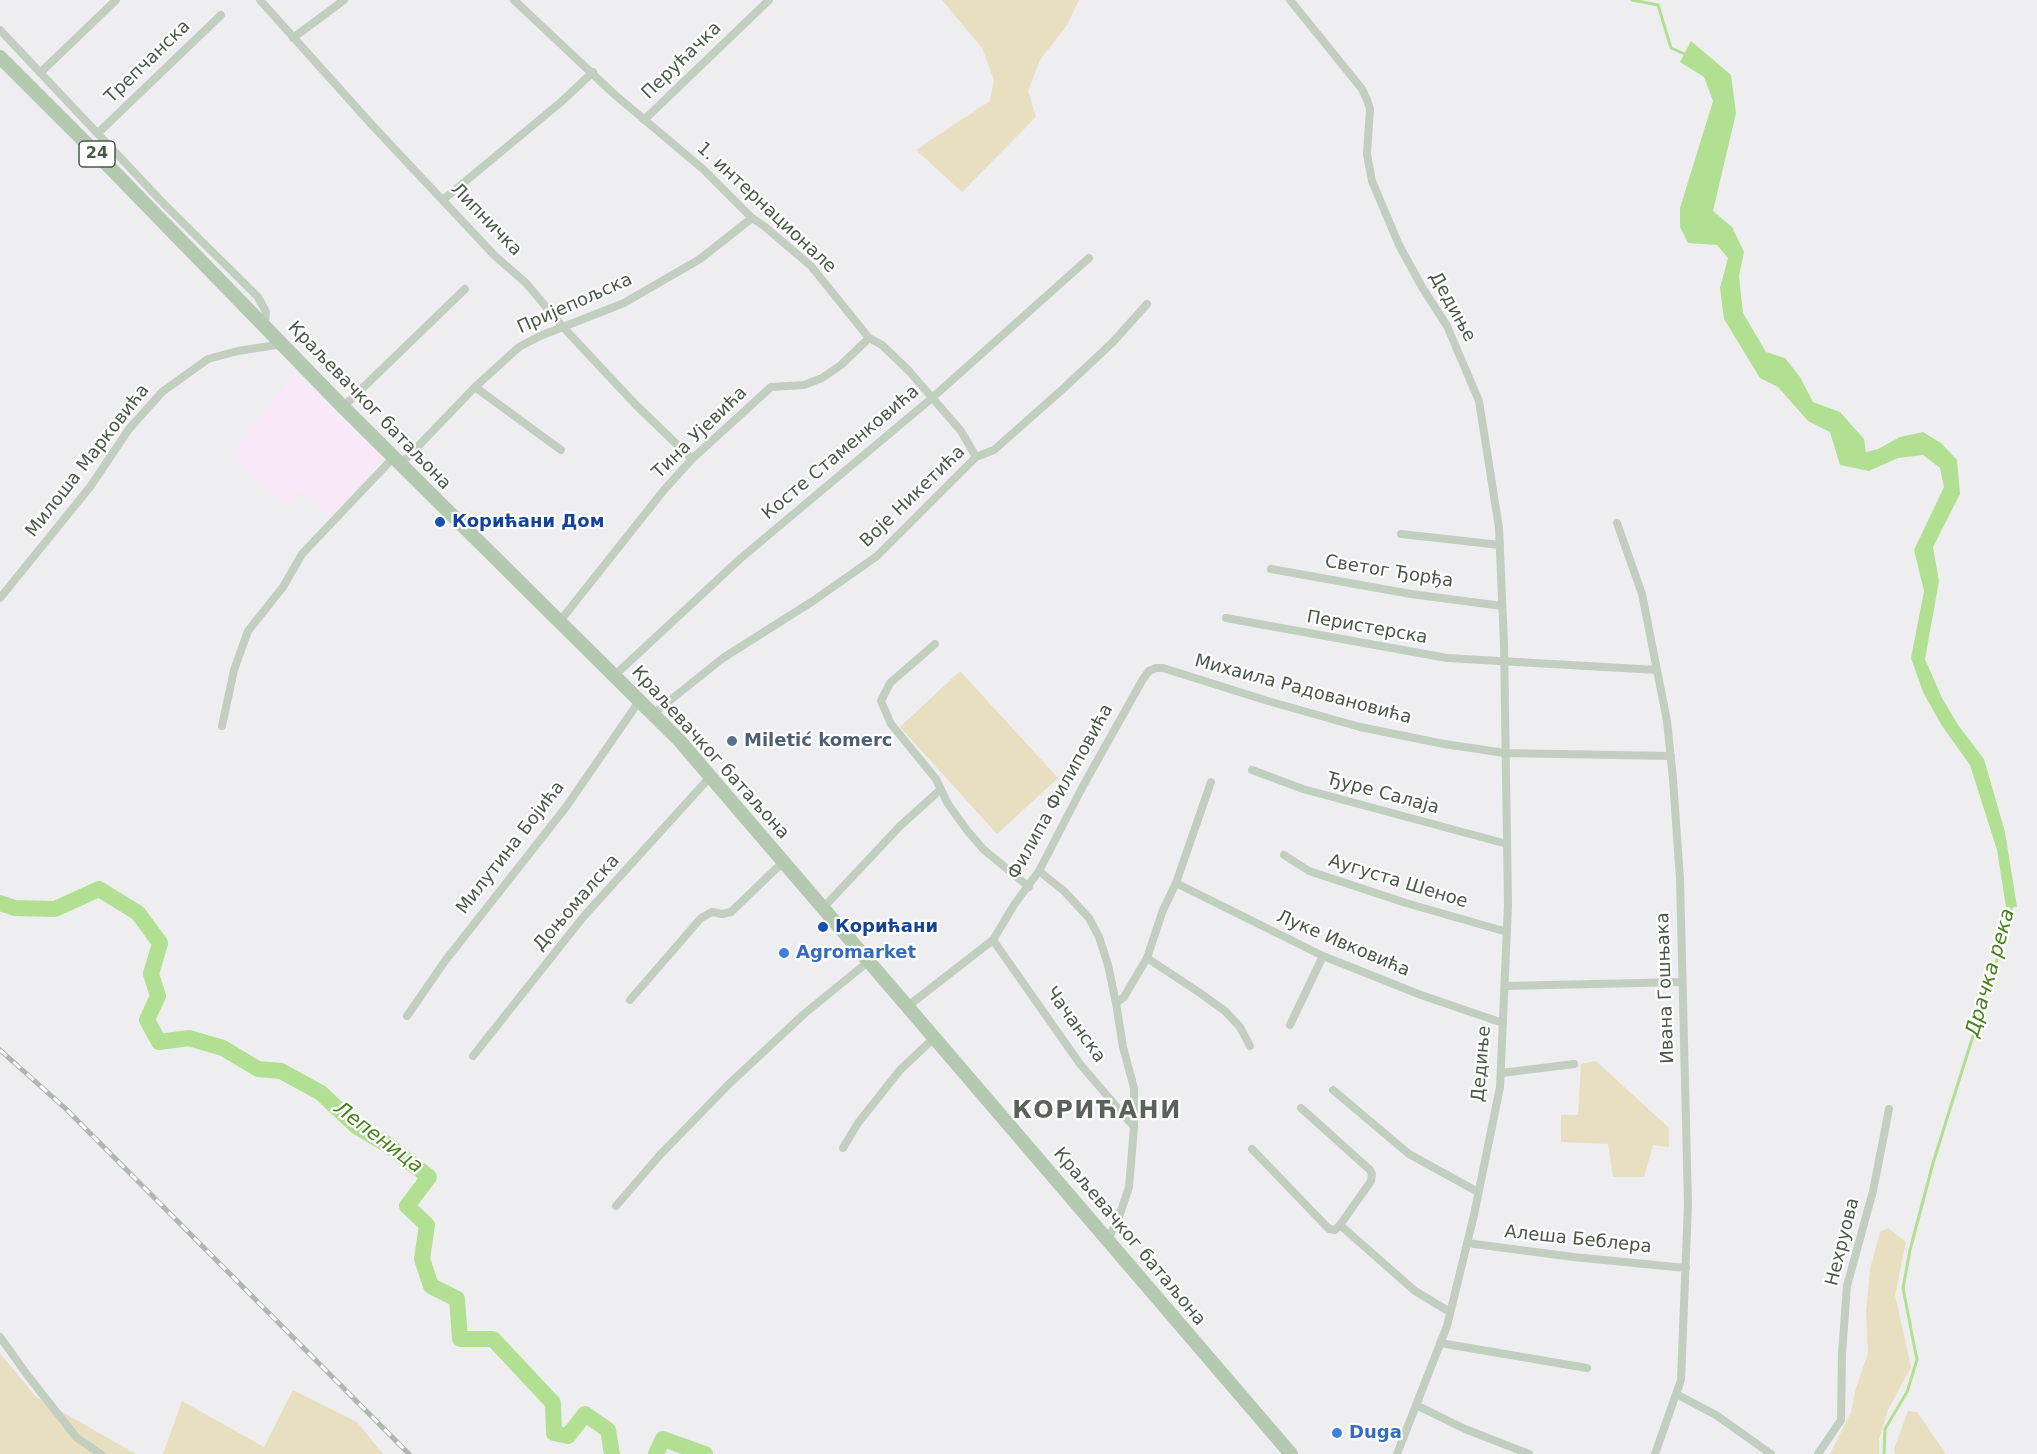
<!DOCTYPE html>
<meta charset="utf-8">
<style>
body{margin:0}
canvas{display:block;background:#eeedef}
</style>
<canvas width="2037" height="1454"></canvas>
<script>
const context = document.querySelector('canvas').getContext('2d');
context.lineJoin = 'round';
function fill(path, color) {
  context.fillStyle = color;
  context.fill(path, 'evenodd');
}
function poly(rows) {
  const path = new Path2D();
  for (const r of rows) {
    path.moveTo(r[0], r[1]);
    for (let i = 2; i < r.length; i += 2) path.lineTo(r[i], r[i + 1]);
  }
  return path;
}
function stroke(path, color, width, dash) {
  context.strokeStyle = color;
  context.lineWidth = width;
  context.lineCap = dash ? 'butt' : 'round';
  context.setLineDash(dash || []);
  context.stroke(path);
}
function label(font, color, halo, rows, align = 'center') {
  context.font = font + ' "DejaVu Sans",sans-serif';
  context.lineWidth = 4.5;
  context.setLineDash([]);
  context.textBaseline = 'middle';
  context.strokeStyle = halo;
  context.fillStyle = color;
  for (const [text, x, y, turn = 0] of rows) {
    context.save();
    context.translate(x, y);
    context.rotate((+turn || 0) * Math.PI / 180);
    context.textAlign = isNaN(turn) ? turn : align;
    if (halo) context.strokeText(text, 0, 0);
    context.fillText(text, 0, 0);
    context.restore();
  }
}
fill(poly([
 [296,371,384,458,330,517,301,489,285,506,231,453]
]), '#f9e8f7');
fill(poly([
 [942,0,1079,0,1067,25,1040,60,1028,91,1036,117,962,192,916,150,990,101,994,80,982,48],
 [960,671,1058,778,997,834,900,727],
 [1596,1061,1669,1128,1669,1147,1653,1145,1644,1177,1613,1177,1608,1144,1561,1142,1561,1115,1578,1115,1581,1064],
 [1888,1228,1906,1242,1895,1295,1911,1367,1888,1410,1879,1439,1879,1454,1830,1454,1851,1412,1856,1388,1868,1353,1866,1312,1870,1269,1880,1232],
 [0,1353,36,1397,136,1454,0,1454],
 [293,1390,357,1422,383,1454,163,1454,182,1401,264,1447],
 [1908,1411,1917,1412,1946,1454,1895,1454,1894,1449]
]), '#e8dfc0');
fill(poly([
 [1691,41,1731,75,1736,113,1713,211,1732,227,1744,252,1739,276,1743,313,1766,352,1785,358,1800,377,1813,402,1840,412,1864,439,1866,452,1878,449,1900,437,1923,432,1941,443,1957,460,1960,494,1933,547,1939,581,1925,659,1942,698,1958,725,1984,759,2005,832,2017,907,2006,907,1997,850,1970,765,1942,726,1923,692,1911,658,1924,591,1914,550,1944,487,1940,468,1923,455,1898,458,1869,471,1840,465,1830,432,1808,421,1778,387,1760,378,1724,319,1720,288,1728,258,1717,245,1688,243,1680,227,1680,208,1713,101,1704,77,1680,62]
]), '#b2e092');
stroke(poly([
 [1632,0,1658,5,1671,48,1687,55],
 [1884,1454,1885,1429,1907,1392,1917,1360,1903,1288,1910,1250,1933,1163,2001,947,2012,905]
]), '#b2e092', 3);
stroke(poly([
 [0,903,15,908,55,909,99,889,138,913,160,943,151,974,158,996,147,1020,159,1042,189,1038,223,1048,258,1069,281,1071,321,1093,356,1126,388,1145,429,1177,407,1206,427,1225,422,1259,431,1286,457,1299,460,1339,493,1339,553,1403,554,1433,568,1436,585,1414,608,1430,612,1454],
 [656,1454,663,1439,705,1454]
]), '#b2e092', 16);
stroke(poly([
 [260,0,372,125,495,256,526,283,562,326,635,404,692,459],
 [514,0,614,94,704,170,752,218,764,226,811,266,869,338,882,345,909,371,961,431,976,457],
 [1290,0,1362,89,1367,100,1370,109,1367,154,1372,181,1399,245,1422,287,1447,326,1479,401,1499,528,1504,644,1508,905,1500,1087,1474,1215,1447,1326,1397,1454],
 [0,30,165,205,258,297,266,312,265,325],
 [293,38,344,0],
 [40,73,116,0],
 [644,120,769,0],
 [98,133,221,15],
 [444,199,561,102,593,72],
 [475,387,561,450],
 [343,407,465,289],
 [401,464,475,387,519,347,540,336,624,303,700,259,752,218],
 [1617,523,1642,594,1667,721,1673,779,1680,879,1688,1204,1681,1380,1655,1454],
 [1401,534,1500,545],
 [1271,569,1411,594,1502,606],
 [0,598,90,487,129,429,162,392,208,359,238,351,283,344],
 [1226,618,1447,658,1657,670],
 [560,621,664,490,692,459,771,387,804,385,822,378,841,365,869,338],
 [935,644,890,683,881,701,891,724,936,779,948,804,966,829,983,849,1029,887],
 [615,675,741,558,932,398,1089,258],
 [653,714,723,658,813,601,877,556,976,457,994,450,1064,388,1113,342,1147,304],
 [222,726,234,670,248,631,283,587,302,554,394,457],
 [1252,770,1303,789,1507,844],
 [1284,855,1309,871,1406,903,1507,932],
 [1039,871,1064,891,1089,918,1099,937,1108,965,1116,1003],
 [1176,883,1323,956,1421,995,1503,1023],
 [823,908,900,826,940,790],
 [993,940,1080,1064,1134,1127],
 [1147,958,1200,993,1225,1011,1240,1027,1250,1046],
 [1505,986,1682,982],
 [630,1000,701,918,712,912,722,914,731,912,783,862],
 [908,1006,993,940,1014,905,1039,871,1083,786,1143,679,1149,671,1156,668,1163,668,1268,701,1360,727,1444,744,1505,753,1671,756],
 [407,1016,445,961,566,807,640,700],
 [1290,1025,1323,956],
 [473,1056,584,916,710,777],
 [1501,1073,1574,1064],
 [1333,1090,1409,1154,1478,1192],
 [1301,1108,1370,1170,1372,1174,1371,1181,1340,1225,1415,1291,1450,1312],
 [843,1148,858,1123,900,1070,935,1037],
 [1252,1149,1329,1229,1335,1230,1340,1225],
 [616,1206,659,1156,729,1084,804,1014,869,961],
 [1108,1240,1120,1214,1129,1187,1134,1127,1134,1088,1123,1047,1116,1003,1124,997,1147,958,1163,910,1176,883,1211,782],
 [1467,1243,1573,1257,1686,1268],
 [0,1337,28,1376,77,1438,101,1454],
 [1440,1343,1587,1368],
 [1676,1394,1716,1415,1771,1454],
 [1416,1405,1465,1429,1529,1454],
 [1818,1454,1841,1420,1842,1353,1847,1286,1873,1191,1889,1109]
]), '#c2cec0', 8);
stroke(poly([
 [0,57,91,148,343,407,679,740,1291,1454]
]), '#b3c9b0', 14);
const rail = poly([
 [0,1050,66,1109,409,1454]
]);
stroke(rail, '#b0b7b0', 5);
stroke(rail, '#fff', 3, [9]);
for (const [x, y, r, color] of [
 [440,522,6,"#1a4fb4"],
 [732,741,6,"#5c6f8a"],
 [823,927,6,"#1a4fb4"],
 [784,953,6,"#3f7fe0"],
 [1337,1433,6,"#3f7fe0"]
]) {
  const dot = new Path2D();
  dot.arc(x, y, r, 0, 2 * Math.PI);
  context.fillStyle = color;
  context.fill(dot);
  stroke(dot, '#fff', 2);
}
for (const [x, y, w] of [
 [97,154,36]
]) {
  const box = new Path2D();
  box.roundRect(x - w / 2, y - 13, w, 26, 4.5);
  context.fillStyle = '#fff';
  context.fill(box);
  stroke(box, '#4a5848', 1.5);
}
label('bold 16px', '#4a5848', null, [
 ["24",97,154]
]);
label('18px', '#4a5848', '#fff', [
 ["Перућачка",682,61,-44],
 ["Трепчанска",148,62,-44],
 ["1. интернационале",766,208,43],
 ["Липничка",486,220,46],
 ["Пријепољска",575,304,-24],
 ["Дедиње",1452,307,61],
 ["Краљевачког батаљона",369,406,46],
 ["Тина Ујевића",700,433,-44],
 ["Косте Стаменковића",841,453,-40],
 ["Милоша Марковића",88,461,-52],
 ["Воје Никетића",913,497,-44],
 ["Светог Ђорђа",1389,572,9],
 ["Перистерска",1367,628,10],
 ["Михаила Радовановића",1303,690,15],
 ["Краљевачког батаљона",710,753,48],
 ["Филипа Филиповића",1061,792,-61],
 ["Ђуре Салаја",1383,794,15],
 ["Милутина Бојића",511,848,-52],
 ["Аугуста Шеное",1398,882,17],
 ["Доњомалска",577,903,-49],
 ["Луке Ивковића",1343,944,23],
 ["Ивана Гошњака",1666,988,-92],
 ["Чачанска",1075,1025,54],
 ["Дедиње",1482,1064,-85],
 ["Краљевачког батаљона",1129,1237,50],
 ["Алеша Беблера",1578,1240,6],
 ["Нехруова",1843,1242,-76]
]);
label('bold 18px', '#164399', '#fff', [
 ["Корићани Дом",452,522],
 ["Корићани",835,927]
], 'left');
label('bold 18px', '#4e5e75', '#fff', [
 ["Miletić komerc",744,741]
], 'left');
label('bold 18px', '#366cbe', '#fff', [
 ["Agromarket",796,953],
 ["Duga",1349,1433]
], 'left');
label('italic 20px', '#46811b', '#fff', [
 ["Драчка река",1991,973,-74],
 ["Лепеница",378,1138,37]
]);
context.letterSpacing = '1.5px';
label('bold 24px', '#5b615b', '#fff', [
 ["КОРИЋАНИ",1097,1112]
]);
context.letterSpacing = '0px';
</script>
